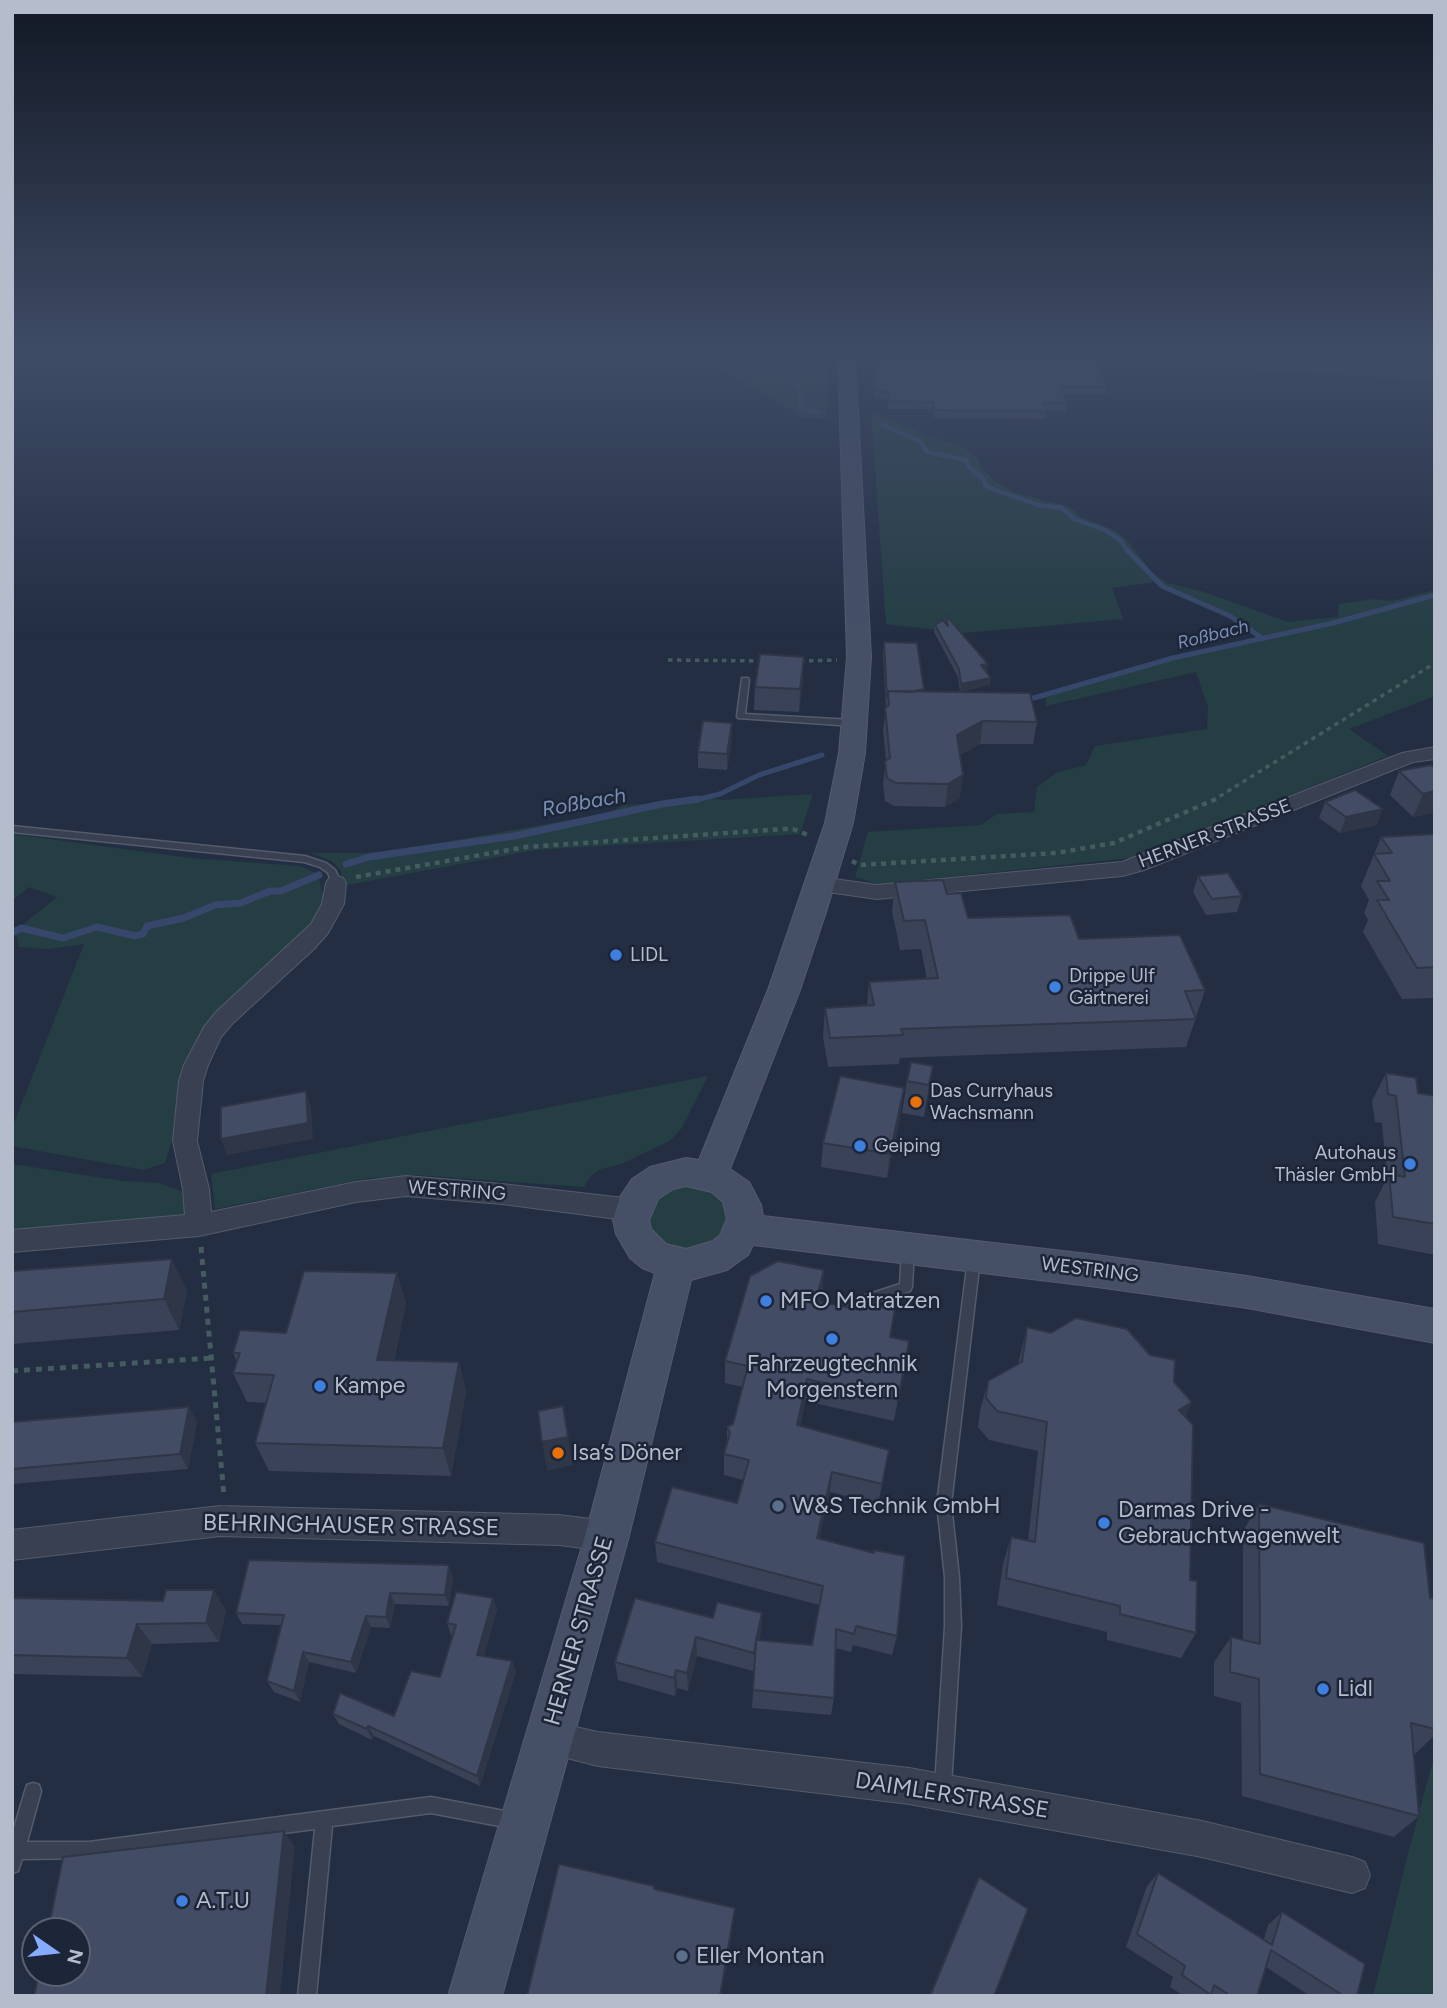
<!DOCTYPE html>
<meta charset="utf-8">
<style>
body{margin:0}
#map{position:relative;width:1447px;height:2008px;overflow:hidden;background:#232e43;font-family:Figtree,sans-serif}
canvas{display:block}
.frame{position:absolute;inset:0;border:14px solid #b5bccc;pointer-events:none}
.north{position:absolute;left:21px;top:1917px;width:70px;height:70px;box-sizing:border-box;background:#1d2538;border:2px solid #5a6173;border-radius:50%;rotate:104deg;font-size:19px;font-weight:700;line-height:28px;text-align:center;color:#b5bccc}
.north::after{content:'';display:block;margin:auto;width:24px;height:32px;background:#87abff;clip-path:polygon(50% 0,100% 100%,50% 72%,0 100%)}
</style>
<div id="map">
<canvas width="1447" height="2008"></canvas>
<div class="frame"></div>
<div class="north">N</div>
</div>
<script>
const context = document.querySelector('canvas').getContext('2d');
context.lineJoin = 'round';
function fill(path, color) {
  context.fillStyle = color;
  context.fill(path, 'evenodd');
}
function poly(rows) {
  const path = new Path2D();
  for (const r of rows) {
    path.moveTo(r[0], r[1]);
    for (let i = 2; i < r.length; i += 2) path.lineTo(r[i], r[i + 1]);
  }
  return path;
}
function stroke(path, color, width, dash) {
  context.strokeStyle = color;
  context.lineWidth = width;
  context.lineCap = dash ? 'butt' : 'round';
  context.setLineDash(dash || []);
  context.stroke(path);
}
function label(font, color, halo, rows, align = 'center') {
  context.font = font + ' Figtree,sans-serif';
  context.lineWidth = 5;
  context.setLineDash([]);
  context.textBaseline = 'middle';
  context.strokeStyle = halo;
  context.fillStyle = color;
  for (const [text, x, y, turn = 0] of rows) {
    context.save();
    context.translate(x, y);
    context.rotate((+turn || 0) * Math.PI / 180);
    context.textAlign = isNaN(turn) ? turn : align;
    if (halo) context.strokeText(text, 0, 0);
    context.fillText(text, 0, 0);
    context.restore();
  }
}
fill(poly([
 [693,353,827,353,827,419,805,418],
 [1233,353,1435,353,1435,380,1256,370],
 [871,411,931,437,960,445,978,458,982,468,994,481,1017,493,1070,507,1081,517,1116,531,1126,539,1151,571,1167,583,1201,591,1288,622,1338,617,1339,604,1373,599,1392,601,1435,590,1435,696,1349,729,1388,756,1131,858,889,883,878,884,855,877,868,832,981,825,997,814,1034,812,1037,787,1056,773,1086,765,1095,746,1207,729,1208,707,1196,672,1046,706,1046,698,1000,707,1011,700,1047,694,1158,661,1256,637,1229,618,1156,582,1112,588,1123,619,964,633,886,624],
 [813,794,800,834,536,850,342,886,341,871,332,861,311,853,368,853,445,842,609,813,623,805,662,803,704,796,721,800],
 [12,834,190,858,300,866,318,874,325,902,318,917,216,1015,194,1044,184,1069,176,1128,165,1163,144,1170,12,1146,12,1128,84,944,48,949,19,947,16,934,20,927,57,897,29,887,12,901],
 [708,1076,681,1129,670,1141,621,1164,601,1169,591,1176,584,1187,416,1175,369,1178,215,1209,211,1174],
 [12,1164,123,1181,159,1183,186,1193,184,1209,187,1209,188,1214,12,1231],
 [692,1185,714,1193,722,1200,729,1219,721,1239,688,1253,654,1241,646,1212,650,1203,668,1189],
 [1435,1753,1435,1996,1373,1996,1408,1854]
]), '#253e44');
stroke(poly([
 [757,353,793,359,801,363,804,369,794,383,801,391,800,405,804,410,820,413],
 [883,425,920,441,927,452,966,460,968,466,984,480,985,485,993,489,1038,505,1062,508,1074,519,1105,530,1120,540,1128,552]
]), '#36476b', 4.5);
stroke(poly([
 [1127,550,1162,586,1230,616,1262,638],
 [1023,701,1173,658,1333,623,1435,595],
 [691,801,720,794,759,775,822,755]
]), '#36476b', 5);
stroke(poly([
 [346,864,369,857,514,836,662,804,698,799],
 [12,933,21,928,63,938,97,927,136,936,143,934,147,926,184,918,215,905,241,903,270,891,281,891,319,875]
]), '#36476b', 7);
const service = poly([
 [742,678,748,678,749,680,745,714,853,720,857,723,853,726,738,718,737,716,742,678],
 [12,826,305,856,326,863,335,870,341,883,336,886,333,885,328,873,320,867,304,862,12,832,12,826],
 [908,1245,912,1246,914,1250,912,1287,910,1291,843,1313,838,1312,837,1308,838,1304,900,1284,902,1250,904,1246,908,1245],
 [974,1254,978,1255,980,1259,951,1504,959,1577,961,1626,951,1786,949,1792,943,1794,937,1792,935,1786,945,1626,945,1577,937,1504,968,1259,970,1255,974,1254],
 [33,1783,39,1785,41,1791,27,1842,89,1842,431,1797,515,1813,521,1815,523,1821,521,1827,515,1829,431,1813,332,1826,316,1996,298,1996,315,1829,89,1858,22,1859,18,1871,12,1873,12,1835,25,1791,27,1785,33,1783]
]);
const minor = poly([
 [1435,747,1435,759,1413,762,1144,870,1122,876,877,899,820,891,813,889,810,884,813,879,820,877,877,885,1122,862,1402,753,1435,747],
 [336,876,343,878,346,883,344,904,328,933,314,949,233,1023,221,1037,208,1065,203,1081,197,1141,209,1189,211,1212,356,1182,406,1176,502,1184,633,1199,642,1203,646,1210,642,1217,633,1221,502,1204,406,1196,356,1202,199,1236,12,1252,12,1230,185,1215,183,1189,173,1141,179,1081,184,1065,204,1027,217,1011,311,924,322,904,326,883,329,878,336,876],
 [220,1506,559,1515,607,1521,618,1525,623,1536,618,1547,607,1551,559,1545,220,1536,12,1560,12,1530,220,1506],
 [548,1721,598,1732,909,1768,1202,1821,1352,1857,1365,1862,1370,1875,1365,1888,1352,1893,1202,1857,909,1804,598,1766,536,1750,531,1738,536,1726,548,1721]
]);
const secondary = poly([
 [838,353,855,353,871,657,865,753,853,823,826,912,800,990,730,1169,749,1182,761,1205,763,1216,1097,1255,1247,1276,1435,1309,1435,1343,1247,1308,1097,1287,753,1245,748,1255,727,1270,691,1280,629,1536,502,1996,448,1996,585,1536,655,1273,642,1268,630,1258,616,1234,613,1220,620,1197,632,1179,650,1167,686,1158,699,1160,768,990,825,823,839,753,847,657,838,353],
 [686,1186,712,1192,723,1202,727,1219,720,1235,713,1241,686,1249,666,1244,651,1229,649,1220,658,1199,673,1189,686,1186]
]);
stroke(service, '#535b6c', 3);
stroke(minor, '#535b6c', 2);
stroke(secondary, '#535b6c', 2);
stroke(poly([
 [1372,353,1377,362]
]), '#445b60', 2.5, [3.5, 3.5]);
stroke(poly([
 [668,660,764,661],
 [800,661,837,660],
 [1212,801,1435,663]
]), '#445b60', 3.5, [4.5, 4.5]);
stroke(poly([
 [852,861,860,865,1056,853,1114,843,1216,799],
 [356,877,526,847,784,829,793,829,808,835]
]), '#445b60', 4.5, [5, 5]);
stroke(poly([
 [201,1247,224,1496],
 [12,1371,212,1358]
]), '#445b60', 5, [6, 6]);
fill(service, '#384052');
fill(minor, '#384052');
fill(secondary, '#454f66');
fill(poly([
 [870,353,1093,353,1107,387,1106,395,1064,394,1067,403,1066,411,1046,411,1045,419,934,418,933,409,888,409,887,399,875,399],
 [945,614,987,672,986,672,990,685,960,692,958,677,934,632,935,625,944,621],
 [884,642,924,692,1037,722,1033,744,980,744,960,755,960,798,945,807,894,806,885,801,883,784,886,760,883,730,886,707,883,654],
 [803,679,799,712,754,710,755,687],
 [732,723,732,738,727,770,698,768,698,752],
 [1431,765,1435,813,1413,817,1390,795,1399,771],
 [1325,802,1377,825,1340,833,1319,818],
 [1435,834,1435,998,1402,999,1363,932,1368,920,1364,913,1369,900,1361,886,1381,837],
 [1198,876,1242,896,1237,912,1206,915,1193,892],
 [895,882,947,894,968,918,1079,939,1205,990,1186,1047,900,1058,899,1064,828,1067,823,1037,825,1008,867,1006,869,982,927,979,921,949,900,950,892,911],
 [933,1066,924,1117,902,1113,907,1081],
 [1386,1073,1418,1093,1435,1096,1435,1255,1378,1244,1375,1202,1387,1178,1382,1123,1375,1122,1372,1101],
 [901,1112,887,1178,821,1167,823,1143],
 [824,1270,822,1293,819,1302,891,1337,909,1341,894,1421,805,1401,800,1426,889,1450,878,1504,830,1492,819,1538,897,1636,892,1655,853,1645,851,1652,835,1648,834,1698,831,1715,752,1708,755,1663,753,1671,697,1656,688,1691,677,1688,675,1696,618,1680,615,1662,713,1618,762,1613,761,1632,759,1640,812,1645,819,1605,657,1562,655,1542,737,1503,743,1480,724,1475,724,1454,727,1446,727,1427,733,1424,743,1387,725,1383,725,1361],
 [12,1271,187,1290,179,1330,12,1344],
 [397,1273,406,1304,394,1360,459,1362,466,1392,451,1476,269,1471,255,1443,266,1403,247,1402,233,1373,237,1362,233,1353,286,1333],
 [1027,1327,1174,1382,1192,1402,1185,1417,1190,1580,1196,1633,1181,1658,1107,1640,1107,1632,997,1605,1003,1564,1011,1537,1028,1541,1038,1451,989,1440,978,1427,980,1411,988,1381,1018,1364],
 [12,1422,197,1422,188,1469,12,1484],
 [1259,1504,1430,1598,1435,1599,1435,1735,1415,1754,1413,1753,1419,1816,1394,1837,1242,1796,1241,1703,1214,1696,1214,1662,1231,1637,1243,1640,1243,1531],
 [453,1577,449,1606,395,1604,390,1628,371,1627,356,1673,309,1662,300,1702,274,1692,267,1681,281,1625,242,1624,236,1613],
 [12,1598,226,1610,219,1642,152,1644,142,1677,12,1674],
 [493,1598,497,1610,484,1656,512,1661,516,1672,480,1786,374,1736,372,1740,339,1724,333,1714,394,1716,440,1677,453,1635,451,1635,447,1623],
 [1158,1873,1264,1939,1268,1925,1282,1912,1357,1996,1310,1996,1266,1967,1257,1996,1184,1996,1170,1987,1173,1977,1126,1947,1147,1886],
 [979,1877,994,1996,929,1996,972,1892]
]), '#394257');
fill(poly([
 [804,657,803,679,799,712,800,689],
 [988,664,987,672,980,673,981,665],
 [991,678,990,685,960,692,961,684],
 [983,721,980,744,954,758,957,735],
 [732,723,732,738,727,770,727,754],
 [963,775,960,798,945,807,948,784],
 [1435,791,1435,813,1413,817,1423,794],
 [1383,809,1377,825,1340,833,1346,817],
 [933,1066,928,1098,924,1117,929,1085],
 [904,1088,901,1112,887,1178,890,1154],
 [306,1091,311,1107,313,1139,227,1155,221,1139],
 [172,1259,187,1290,179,1330,164,1299],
 [824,1270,822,1293,814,1323,816,1301],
 [397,1273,406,1304,387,1389,377,1360],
 [459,1362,466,1392,451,1476,443,1448],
 [807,1379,805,1401,795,1446,797,1425],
 [1192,1402,1178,1431,1179,1410],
 [189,1407,197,1422,188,1469,180,1454],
 [568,1437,573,1465,547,1471,542,1442],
 [832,1472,830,1492,815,1558,817,1538],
 [449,1565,453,1577,449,1606,445,1595],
 [214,1590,226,1610,219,1642,206,1623],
 [390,1593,395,1604,390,1628,386,1617],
 [493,1598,497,1610,481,1666,477,1655],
 [762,1613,761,1632,756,1658,756,1640],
 [366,1616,371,1627,356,1673,351,1662],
 [137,1624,152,1644,142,1677,127,1658],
 [696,1637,697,1656,688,1691,687,1673],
 [303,1652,309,1662,300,1702,294,1691],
 [512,1661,516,1672,480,1786,477,1776],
 [676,1670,677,1688,675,1696,674,1678],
 [368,1726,374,1736,372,1740,367,1729],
 [284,1831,295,1847,280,1996,266,1996],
 [735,1908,734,1917,721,1996,720,1996]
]), '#2e3647');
const building = poly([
 [872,353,1093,353,1107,387,1061,387,1067,403,1044,403,1046,411,935,410,933,402,889,401,887,392,876,391,872,353],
 [945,614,988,664,981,665,991,678,961,684,959,669,935,625,943,620,948,626,945,614],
 [884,642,917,643,924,689,911,692,888,691,887,697,884,642],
 [760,654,804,657,800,689,755,687,760,654],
 [888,691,1030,693,1037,722,983,721,957,735,963,775,948,784,896,783,887,778,885,761,890,758,885,708,889,705,888,691],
 [703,721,732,723,727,754,698,752,703,721],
 [1431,765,1435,768,1435,791,1423,794,1399,771,1431,765],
 [1355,790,1383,809,1346,817,1325,802,1355,790],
 [1435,834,1435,967,1417,968,1377,900,1389,900,1377,881,1390,881,1374,854,1392,853,1381,837,1435,834],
 [1228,873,1242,896,1212,899,1198,876,1228,873],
 [943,880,947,894,961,893,968,918,1070,915,1079,939,1180,935,1205,990,1185,991,1196,1019,901,1029,903,1035,830,1038,825,1008,874,1005,869,982,938,978,925,920,904,921,895,882,943,880],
 [911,1062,933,1066,929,1085,907,1081,911,1062],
 [1386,1073,1416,1078,1418,1093,1435,1096,1435,1224,1393,1217,1389,1174,1405,1177,1396,1096,1388,1094,1386,1073],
 [840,1076,904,1088,890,1154,823,1143,840,1076],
 [306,1091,308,1123,221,1139,221,1107,306,1091],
 [172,1259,164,1299,12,1312,12,1271,172,1259],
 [778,1261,824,1270,816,1301,861,1310,862,1302,895,1309,890,1337,909,1341,898,1400,807,1379,797,1425,889,1450,882,1484,832,1472,817,1538,874,1553,874,1550,905,1556,897,1636,856,1626,854,1634,836,1629,834,1698,753,1690,756,1642,754,1653,696,1637,687,1673,676,1670,674,1678,615,1662,635,1598,713,1618,717,1602,762,1613,756,1640,812,1645,823,1586,655,1542,672,1487,737,1503,749,1460,724,1454,730,1433,727,1427,733,1424,748,1366,725,1361,750,1276,778,1261],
 [304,1271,397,1273,377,1360,459,1362,443,1448,255,1443,274,1375,233,1373,240,1353,233,1353,240,1330,286,1333,304,1271],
 [1076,1318,1127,1329,1150,1355,1175,1360,1174,1382,1192,1402,1179,1410,1193,1425,1190,1580,1197,1581,1196,1633,1120,1614,1120,1606,1006,1578,1011,1537,1035,1542,1047,1422,997,1411,986,1398,988,1381,1022,1362,1027,1327,1051,1333,1076,1318],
 [563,1406,568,1437,542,1442,538,1411,563,1406],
 [189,1407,180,1454,12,1469,12,1422,189,1407],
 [1259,1504,1424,1543,1430,1598,1435,1599,1435,1729,1411,1723,1419,1816,1260,1774,1259,1679,1230,1672,1231,1637,1260,1644,1259,1504],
 [249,1560,449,1565,445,1595,390,1593,386,1617,366,1616,351,1662,303,1652,294,1691,267,1681,284,1615,236,1613,249,1560],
 [166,1590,214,1590,206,1623,137,1624,127,1658,12,1655,12,1598,163,1601,166,1590],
 [456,1592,493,1598,477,1655,512,1661,477,1776,368,1726,367,1729,333,1714,340,1693,394,1716,411,1671,440,1677,456,1625,447,1623,456,1592],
 [284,1831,266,1996,34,1996,39,1973,77,1973,77,1931,48,1931,63,1857,284,1831],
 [559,1864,654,1886,654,1889,735,1908,720,1996,527,1996,559,1864],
 [1158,1873,1272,1945,1282,1912,1365,1964,1357,1996,1344,1996,1271,1950,1257,1996,1231,1996,1214,1985,1211,1995,1182,1975,1185,1966,1137,1934,1158,1873],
 [979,1877,1028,1909,994,1996,930,1996,979,1877]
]);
fill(building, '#424d65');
stroke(building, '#2e3647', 2);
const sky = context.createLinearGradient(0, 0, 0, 635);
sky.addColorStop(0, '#131925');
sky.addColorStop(0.56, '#3f4c66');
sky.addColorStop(1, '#3f4c6600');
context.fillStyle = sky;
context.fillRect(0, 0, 1447, 635);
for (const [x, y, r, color] of [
 [616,955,7,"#3f7fe0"],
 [1055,987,7,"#3f7fe0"],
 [916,1102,7,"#e8710a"],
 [860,1146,7,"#3f7fe0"],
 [1410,1164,7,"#3f7fe0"],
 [766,1301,7,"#3f7fe0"],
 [832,1339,7,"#3f7fe0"],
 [320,1386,7,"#3f7fe0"],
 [558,1453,7,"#e8710a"],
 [778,1506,7,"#5c6f8a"],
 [1104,1523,7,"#3f7fe0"],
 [1323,1689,7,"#3f7fe0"],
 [182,1901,7,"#3f7fe0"],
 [682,1956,7,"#5c6f8a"]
]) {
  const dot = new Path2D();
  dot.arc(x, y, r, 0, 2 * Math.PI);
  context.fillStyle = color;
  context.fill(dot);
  stroke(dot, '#1d2538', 2.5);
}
label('italic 18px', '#7a8eb6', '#1d2538', [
 ["Roßbach",1213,635,-14]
]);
label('19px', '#b5bccc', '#1d2538', [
 ["HERNER STRASSE",1215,834,-21],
 ["WESTRING",457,1191,4],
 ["WESTRING",1090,1270,7]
]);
label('19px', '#b5bccc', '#1d2538', [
 ["LIDL",630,955],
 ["Drippe Ulf",1069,976],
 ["Gärtnerei",1069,998],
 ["Das Curryhaus",930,1091],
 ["Wachsmann",930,1113],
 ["Geiping",874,1146],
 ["Autohaus",1396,1153,"right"],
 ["Thäsler GmbH",1396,1175,"right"]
], 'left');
label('italic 21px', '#7a8eb6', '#1d2538', [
 ["Roßbach",584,803,-10]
]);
label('23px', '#b5bccc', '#1d2538', [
 ["MFO Matratzen",780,1301],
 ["Fahrzeugtechnik",832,1364,"center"],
 ["Morgenstern",832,1390,"center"],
 ["Kampe",334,1386],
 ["Isa’s Döner",572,1453],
 ["W&S Technik GmbH",792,1506],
 ["Darmas Drive -",1118,1510],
 ["Gebrauchtwagenwelt",1118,1536],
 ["Lidl",1337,1689],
 ["A.T.U",196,1901],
 ["Eller Montan",696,1956]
], 'left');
label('23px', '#b5bccc', '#1d2538', [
 ["BEHRINGHAUSER STRASSE",351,1526,1],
 ["HERNER STRASSE",579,1631,-74],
 ["DAIMLERSTRASSE",952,1796,9]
]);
</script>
